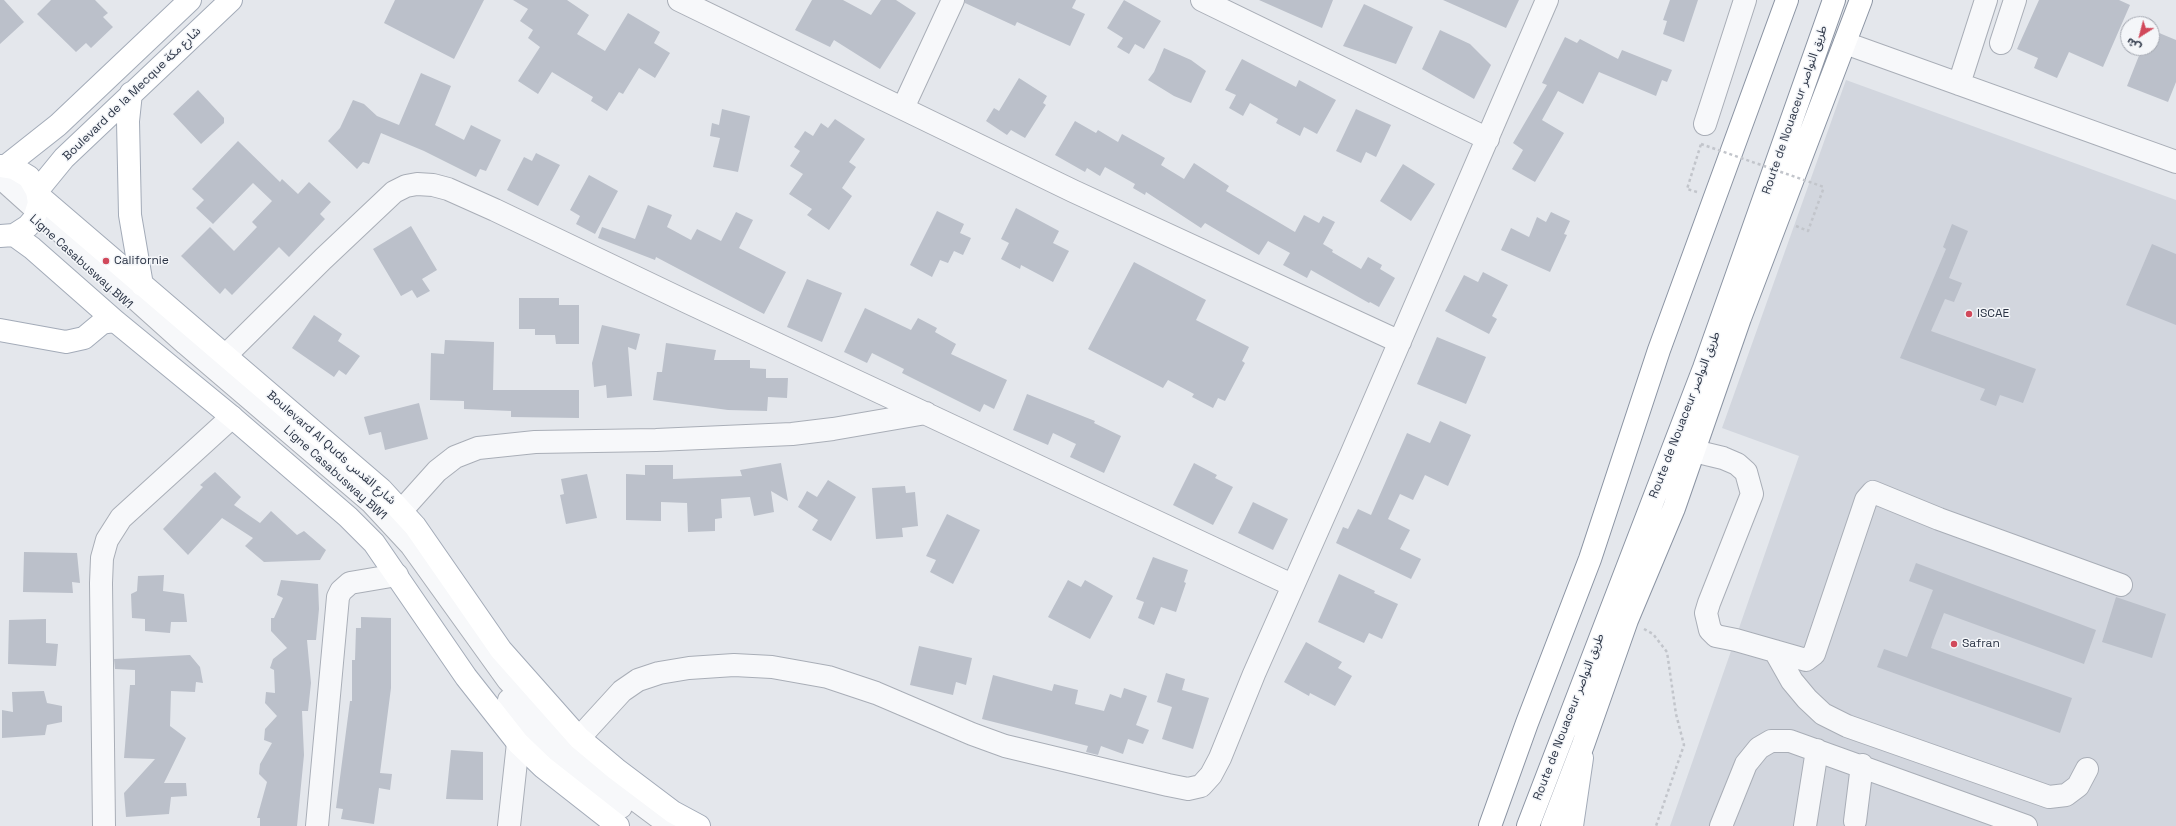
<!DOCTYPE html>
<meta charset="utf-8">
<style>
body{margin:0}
#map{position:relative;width:2176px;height:826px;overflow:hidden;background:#e4e7ec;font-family:"Space Grotesk","Noto Sans Arabic",sans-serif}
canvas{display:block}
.north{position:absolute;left:2120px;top:16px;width:40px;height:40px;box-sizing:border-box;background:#f4f6f9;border:1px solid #a4a8b1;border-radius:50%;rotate:216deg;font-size:11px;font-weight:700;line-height:16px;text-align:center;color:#2b3445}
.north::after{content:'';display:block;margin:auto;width:14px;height:18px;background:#d1495b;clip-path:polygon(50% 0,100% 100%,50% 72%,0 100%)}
</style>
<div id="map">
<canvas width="2176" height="826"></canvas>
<div class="north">ش</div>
</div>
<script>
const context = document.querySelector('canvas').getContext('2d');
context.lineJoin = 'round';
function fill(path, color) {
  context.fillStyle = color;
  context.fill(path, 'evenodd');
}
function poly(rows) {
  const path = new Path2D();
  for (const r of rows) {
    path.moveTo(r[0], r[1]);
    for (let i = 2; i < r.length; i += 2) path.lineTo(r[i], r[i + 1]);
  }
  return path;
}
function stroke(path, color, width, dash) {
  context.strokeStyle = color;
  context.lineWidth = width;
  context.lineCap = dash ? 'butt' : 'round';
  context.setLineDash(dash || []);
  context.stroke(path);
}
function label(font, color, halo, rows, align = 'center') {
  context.font = font + ' "Space Grotesk","Noto Sans Arabic",sans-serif';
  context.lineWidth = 3;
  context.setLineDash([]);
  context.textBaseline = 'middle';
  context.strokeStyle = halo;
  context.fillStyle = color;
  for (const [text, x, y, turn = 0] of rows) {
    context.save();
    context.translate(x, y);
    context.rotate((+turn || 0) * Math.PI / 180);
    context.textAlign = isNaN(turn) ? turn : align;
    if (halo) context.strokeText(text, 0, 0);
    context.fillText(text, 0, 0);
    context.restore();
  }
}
fill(poly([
 [1846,80,2176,200,2176,826,1670,826,1799,456,1722,428]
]), '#d2d6de');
fill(poly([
 [0,0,4,0,24,22,0,44],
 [51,0,95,0,108,13,103,17,113,27,91,48,86,43,76,52,37,14],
 [395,0,484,0,454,59,384,23],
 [513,0,567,0,589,15,577,34,605,51,628,13,660,32,654,43,670,53,655,78,639,68,623,94,619,92,607,111,591,101,593,97,552,72,538,94,518,81,540,47,528,38,533,30,520,21,528,9],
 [812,0,843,0,871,15,881,0,896,0,916,13,880,69,834,40,830,47,795,30],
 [965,0,1076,0,1072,8,1085,14,1070,46,1017,22,1015,26,965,3],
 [1124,0,1161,21,1144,49,1135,44,1129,54,1117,47,1123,38,1107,28],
 [1259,0,1333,0,1322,28],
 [1443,0,1519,0,1506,28],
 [1670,0,1698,0,1684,42,1663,34,1667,21,1663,20],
 [2039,0,2119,0,2130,5,2103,67,2069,52,2057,78,2034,68,2038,58,2017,49],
 [1364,4,1413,27,1396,64,1343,46],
 [1440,30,1470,44,1491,65,1474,99,1422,69],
 [2152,30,2176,40,2176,82,2168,102,2127,86,2142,48,2152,48],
 [1565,37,1577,43,1580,39,1618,59,1622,50,1672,70,1667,82,1662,80,1656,96,1599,72,1583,104,1558,91,1542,120,1564,133,1535,182,1512,169,1523,150,1513,143,1547,85,1542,83],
 [1164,48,1191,60,1206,71,1191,103,1174,96,1148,80,1154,72],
 [1242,59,1296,87,1299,80,1336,100,1317,134,1304,127,1300,136,1276,123,1278,119,1250,103,1243,116,1229,108,1236,95,1225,90],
 [421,73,451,86,435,125,464,140,471,125,501,140,486,171,480,169,476,177,424,151,381,133,369,164,363,162,357,169,328,141,340,128,353,100,364,104,377,116,399,125],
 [1019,78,1047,96,1043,103,1046,105,1025,138,1011,130,1007,135,986,121,994,108,999,111],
 [198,90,224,118,224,123,201,144,173,114],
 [722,109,750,116,738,172,713,167,720,138,710,136,712,123,719,125],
 [1356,109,1391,125,1376,157,1366,152,1361,163,1336,151],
 [835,119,865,139,849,162,856,167,842,188,852,196,829,230,807,215,812,209,789,194,803,174,790,166,800,151,794,147,805,131,813,136,821,123,828,128],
 [1075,121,1096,133,1098,130,1118,142,1122,134,1165,158,1161,165,1184,179,1194,163,1229,186,1226,191,1295,232,1304,215,1319,223,1323,216,1335,222,1323,244,1333,250,1332,252,1361,269,1368,257,1382,265,1380,269,1395,278,1379,307,1370,302,1369,303,1311,270,1307,278,1283,265,1290,253,1268,241,1259,255,1205,223,1201,228,1146,192,1145,195,1133,188,1135,184,1105,167,1100,176,1087,168,1085,172,1055,155],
 [238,141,280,182,282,179,298,194,309,182,331,202,320,214,325,219,289,257,279,247,232,295,225,288,220,294,181,256,210,227,234,251,257,227,252,222,272,201,253,183,213,224,196,208,204,200,192,189],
 [536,153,560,165,538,206,507,190,524,157,532,161],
 [1403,164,1435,184,1411,221,1380,201],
 [589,175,618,191,595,234,576,224,580,216,570,210],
 [648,205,672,215,667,227,691,240,697,229,721,241,736,212,753,220,739,248,786,272,764,314,656,257,655,260,598,238,602,227,635,239],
 [1016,208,1059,231,1053,243,1069,251,1053,282,1021,265,1020,269,1001,259,1009,243,1001,239],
 [937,211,964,224,960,233,971,238,963,255,954,251,948,263,940,260,932,277,910,265],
 [1551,212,1570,221,1564,234,1567,235,1550,272,1501,250,1511,228,1529,237,1537,217,1546,222],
 [1952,224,1968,231,1949,278,1962,283,1954,302,1945,299,1931,331,2036,369,2023,403,2000,395,1996,406,1980,400,1985,389,1900,358,1946,249,1943,247],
 [411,226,437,270,422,279,430,291,417,298,412,290,401,296,373,249],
 [2152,244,2176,254,2176,325,2126,305],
 [1134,262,1206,300,1196,320,1249,347,1242,361,1245,363,1225,401,1218,398,1213,408,1192,397,1194,394,1168,380,1163,388,1088,349],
 [1483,272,1508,285,1492,316,1497,319,1489,334,1445,311,1464,275,1478,282],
 [807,279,842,293,822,342,787,327],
 [519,298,559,298,559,305,579,305,579,344,556,344,555,335,535,335,535,329,519,329],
 [865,308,911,330,918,318,937,328,935,332,956,344,951,354,1007,380,994,409,984,404,980,412,902,373,904,369,872,353,867,363,844,352],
 [314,315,342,334,338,341,360,356,346,375,339,370,334,377,292,348],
 [602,325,640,334,636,350,628,347,632,396,607,398,606,385,594,387,592,363],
 [1437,337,1486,357,1466,404,1417,384],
 [445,340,494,342,493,390,579,390,579,418,511,417,511,411,464,409,464,401,430,400,431,353,444,354],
 [666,343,716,350,714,360,750,360,750,368,766,369,766,378,788,378,787,398,768,397,767,411,728,410,653,400,657,372,662,372],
 [1027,394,1095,421,1094,423,1121,436,1104,473,1070,457,1076,444,1053,433,1048,445,1013,430],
 [419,403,428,439,385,450,381,432,369,435,364,417],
 [1440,421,1471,435,1448,486,1425,475,1413,500,1400,494,1388,519,1410,530,1400,549,1421,559,1411,579,1336,543,1343,527,1348,529,1358,509,1371,515,1407,433,1430,443],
 [781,463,788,501,771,491,774,512,754,516,750,497,721,499,722,518,715,519,715,531,688,532,687,503,661,502,661,521,626,520,626,474,645,475,645,465,673,465,673,479,742,476,740,470],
 [1194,463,1217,475,1215,478,1233,487,1213,525,1173,505],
 [215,472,241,497,234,505,260,523,271,511,297,535,304,531,326,550,320,560,264,562,245,546,253,538,222,518,188,555,163,529,203,487,200,485],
 [587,474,597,518,566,524,560,495,564,494,561,479],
 [828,480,856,497,831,541,812,530,818,520,798,507,807,491,817,497],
 [905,486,906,493,915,492,918,526,902,528,903,537,876,539,872,488],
 [1253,502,1288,519,1273,550,1238,533],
 [947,514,980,530,953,584,930,572,936,560,926,556],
 [24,552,77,553,80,583,72,582,73,593,23,592],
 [1153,557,1188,570,1184,582,1186,583,1176,612,1161,607,1154,625,1138,618,1144,602,1136,599],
 [1916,563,2096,630,2084,664,1944,613,1933,641,1931,648,2072,698,2060,733,1877,667,1884,649,1907,657,1933,590,1909,581],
 [1339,574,1375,591,1374,593,1398,604,1382,639,1369,633,1364,643,1318,622],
 [164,575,163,591,184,594,187,622,171,622,170,633,145,631,145,619,132,618,131,594,137,591,138,576],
 [281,580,318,584,319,609,316,640,307,640,311,683,308,711,302,711,304,755,297,826,260,826,260,818,257,818,267,782,259,774,260,764,272,743,264,740,265,729,277,716,265,703,266,692,275,693,274,670,270,668,273,659,287,648,271,631,271,618,274,618,283,598,277,595],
 [1068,580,1081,587,1085,580,1113,596,1090,639,1048,617],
 [2116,597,2166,614,2152,658,2102,642],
 [361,617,391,618,391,688,380,773,392,774,390,790,379,788,374,824,341,819,343,809,336,808,350,701,352,701,352,660,355,660,356,628,361,628],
 [46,619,46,643,58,644,56,666,8,664,9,620],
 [1306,642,1342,662,1338,668,1352,676,1335,706,1310,693,1309,696,1284,682],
 [919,646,972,658,966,685,956,682,953,695,910,685],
 [190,655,200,667,203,683,196,682,195,692,171,691,170,726,186,738,164,783,186,783,187,796,171,797,169,814,126,817,124,793,155,759,124,758,130,685,135,685,135,670,115,669,114,659],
 [1166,673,1185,679,1182,690,1209,698,1193,749,1162,739,1172,707,1157,702],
 [993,675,1052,691,1054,684,1078,690,1075,704,1104,711,1110,694,1121,698,1124,688,1147,696,1136,725,1149,730,1143,744,1128,739,1123,754,1101,746,1098,755,1086,752,1088,746,982,719],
 [44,691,47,703,62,706,62,722,47,725,45,735,2,738,2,710,13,712,12,692],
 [451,750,483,752,483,800,446,799]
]), '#bbc0ca');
const minor = poly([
 [679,0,1073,191,1400,342],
 [1202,0,1488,139],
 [1845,43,2176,162],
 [2001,43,2015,0],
 [1959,84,1986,0],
 [903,108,953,0],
 [1705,124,1745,0],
 [0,177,186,344,372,503,411,545,508,680,586,763,657,816,675,826],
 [225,356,323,259,394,192,406,186,417,184,433,185,448,189,495,210,685,301,1292,585],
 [1694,451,1723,458,1737,464,1746,472,1752,494,1709,603,1706,613,1710,630,1716,636,1736,640,1806,660,1814,654,1866,500,1873,492,1939,519,2121,585],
 [402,510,437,471,455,457,478,448,535,442,656,440,792,434,833,429,926,413],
 [1775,651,1792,681,1807,699,1823,714,1847,726,2049,797,2066,795,2078,786,2087,769],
 [509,700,529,725,592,787,621,807],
 [579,738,622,691,638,680,659,673,689,668,734,665,772,667,828,677,876,693,972,734,1005,746,1168,785,1188,789,1201,786,1211,775,1220,758,1254,674,1350,457,1547,0],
 [1855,821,1862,765],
 [104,826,101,583,102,558,107,540,121,518,232,417],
 [317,826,338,597,341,591,350,583,397,575],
 [509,826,518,743],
 [1721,826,1746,764,1759,748,1771,741,1790,741,2026,826],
 [1805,826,1817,750]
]);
const major = poly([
 [131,93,128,121,130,215,142,285],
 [0,166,14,168,29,177,37,191,39,203,34,219,28,226,14,235,0,236],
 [6,166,58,125,190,0],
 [37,191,64,158,231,0],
 [38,195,381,489,415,526,501,650,579,738,616,769,673,812,699,826],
 [14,235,32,248,115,321,232,417,348,517,374,543,466,677,518,743,543,767,618,826],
 [0,330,66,342,84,338,102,323,115,321],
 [1572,826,1582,758]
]);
const highway = poly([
 [1490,826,1527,723,1590,559,1659,350,1787,0],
 [1528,826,1704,368,1834,0],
 [1552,826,1583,745,1627,620,1674,508,1740,318,1861,0]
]);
stroke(minor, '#a9aeb7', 24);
stroke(major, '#a3abb8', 24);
stroke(highway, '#8b94a3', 24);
stroke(poly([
 [1697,192,1687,189,1701,144],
 [1796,226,1808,231,1824,187],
 [1644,629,1653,634,1667,652,1676,714,1684,745,1656,826]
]), '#c2c5cb', 2.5, [3, 3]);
stroke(minor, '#f7f8fa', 22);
stroke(major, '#fff', 22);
stroke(highway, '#fff', 22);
stroke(poly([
 [1701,144,1824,187]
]), '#c2c5cb', 2.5, [3, 3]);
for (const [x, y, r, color] of [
 [106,261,4,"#d1495b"],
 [1969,314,4,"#d1495b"],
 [1954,644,4,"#d1495b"]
]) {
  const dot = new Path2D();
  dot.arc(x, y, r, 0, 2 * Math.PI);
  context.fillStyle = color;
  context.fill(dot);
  stroke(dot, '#f4f6f9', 1.5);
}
label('12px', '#2b3445', '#f4f6f9', [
 ["Boulevard de la Mecque شارع مكة",132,94,-44],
 ["Route de Nouaceur طريق النواصر",1795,110,-71],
 ["Ligne Casabusway BW1",81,262,42],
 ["Route de Nouaceur طريق النواصر",1685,415,-69],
 ["Boulevard Al Quds شارع القدس",331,448,41],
 ["Ligne Casabusway BW1",335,473,42],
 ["Route de Nouaceur طريق النواصر",1569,717,-69]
]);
label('12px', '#2b3445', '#f4f6f9', [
 ["Californie",114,261],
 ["ISCAE",1977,314],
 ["Safran",1962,644]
], 'left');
</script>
